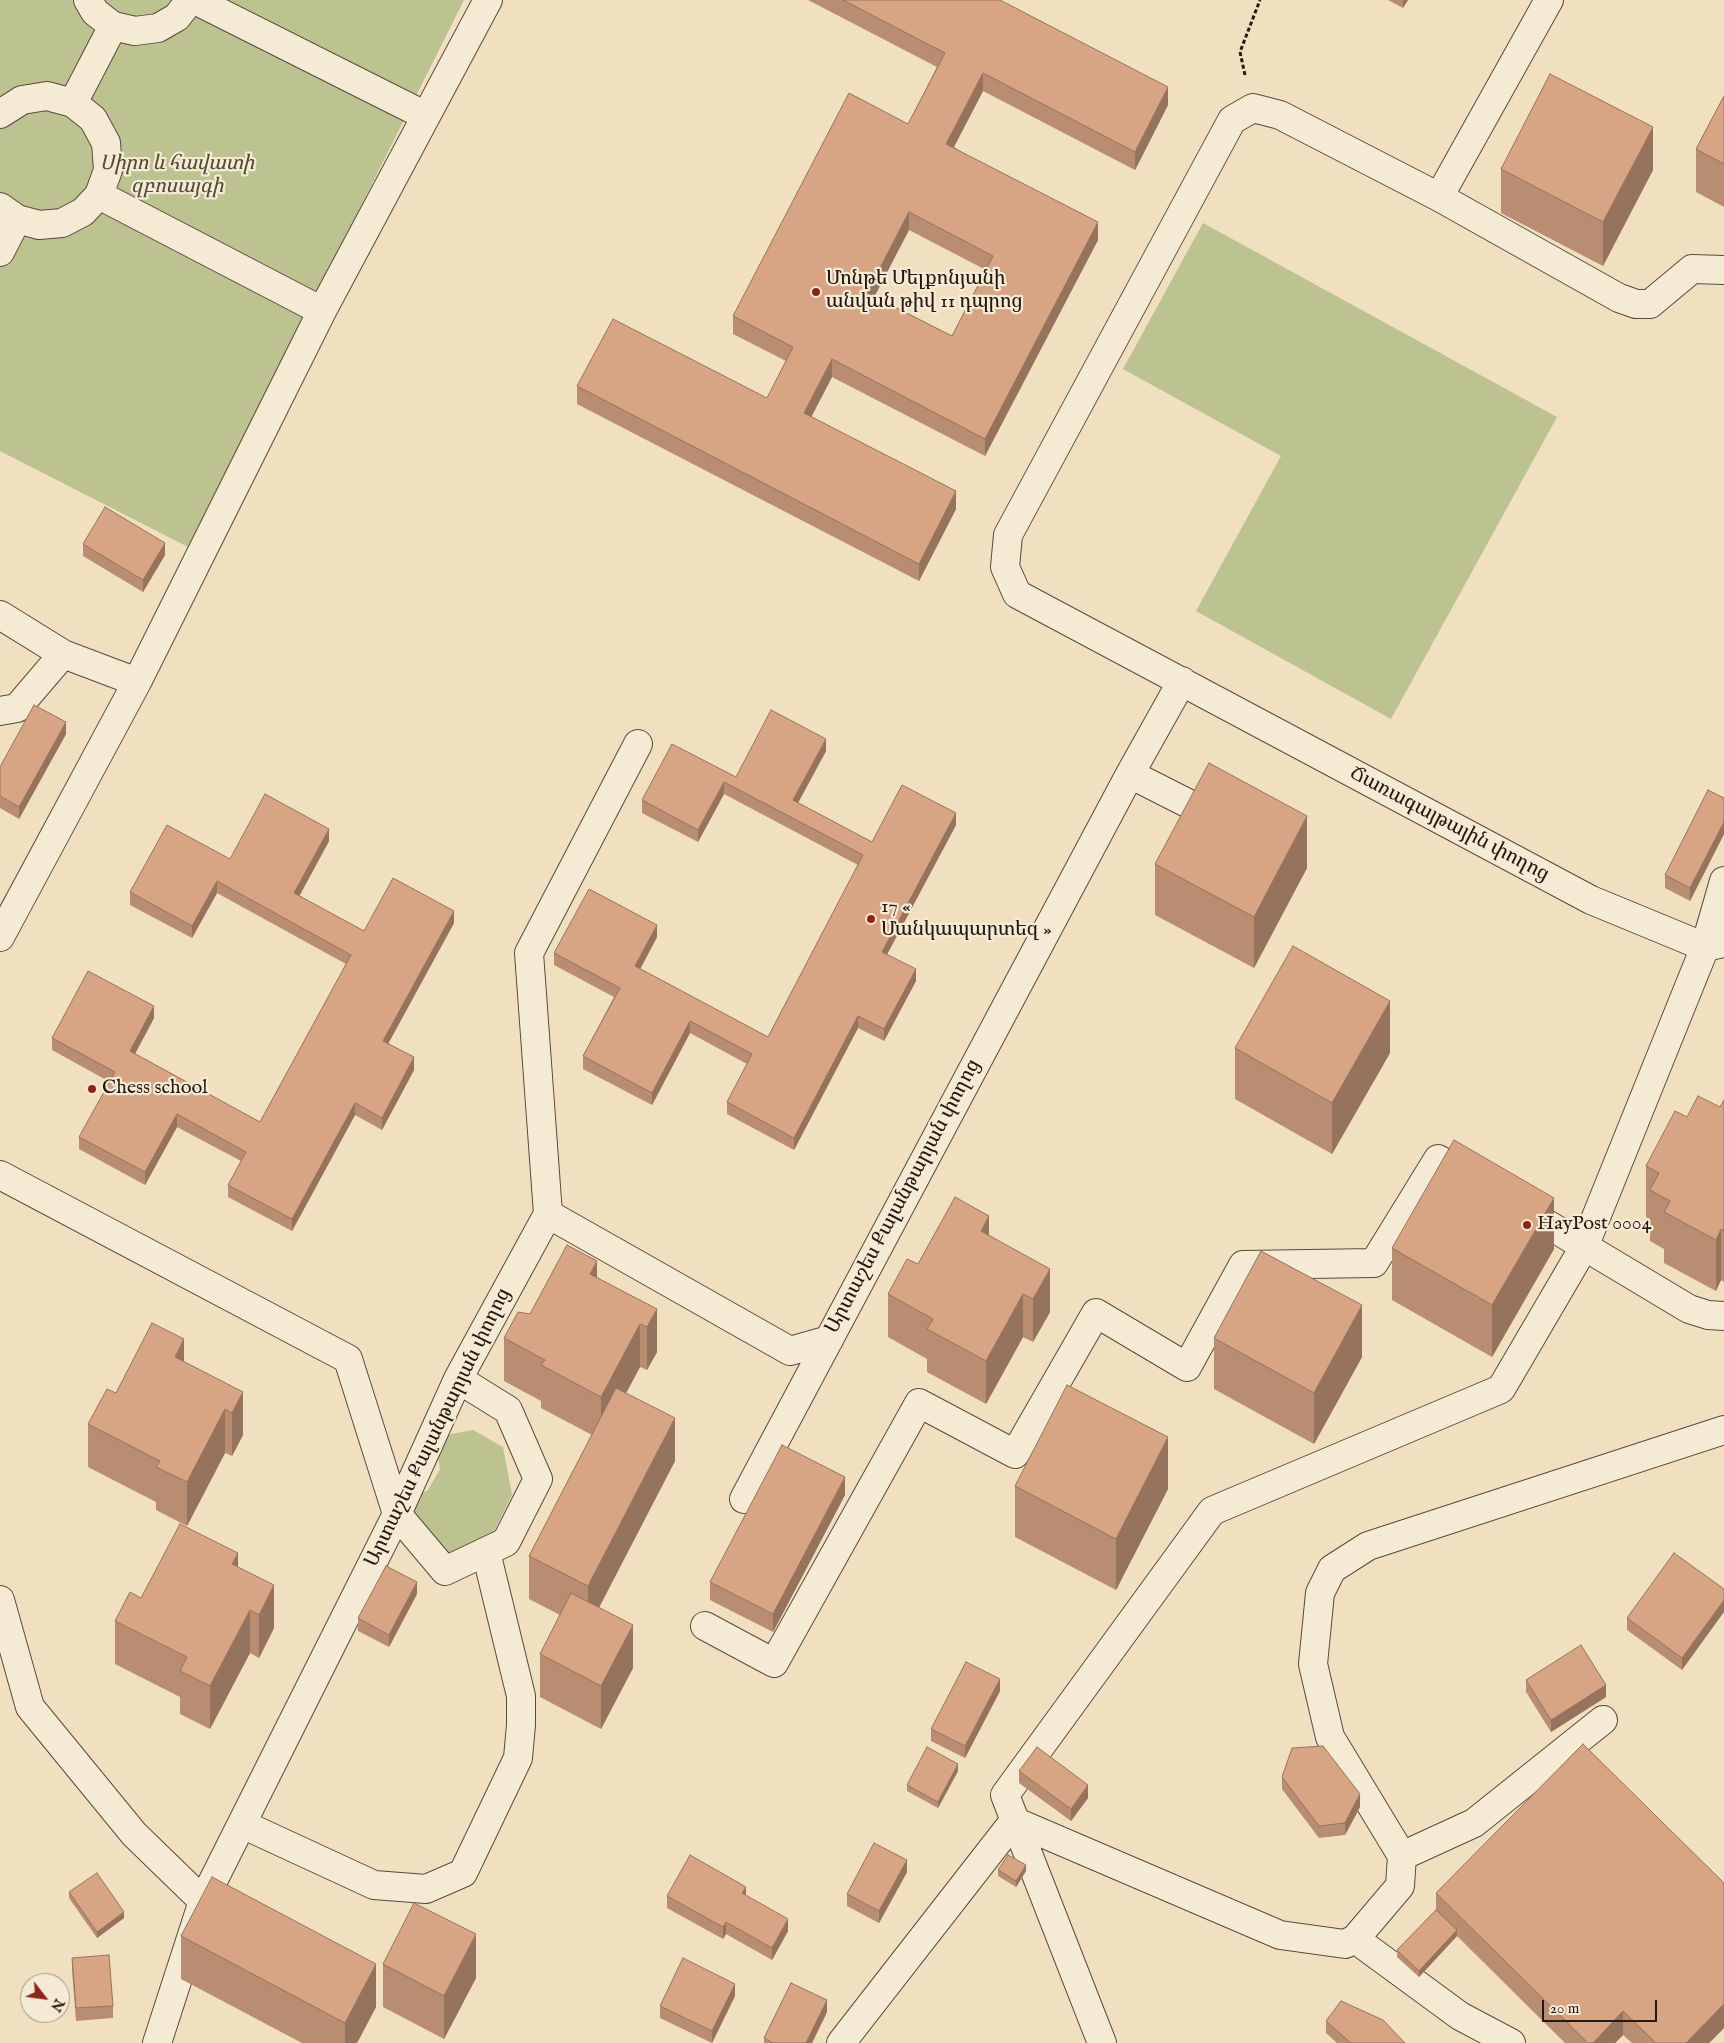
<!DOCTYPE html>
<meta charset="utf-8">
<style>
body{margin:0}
#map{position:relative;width:1724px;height:2043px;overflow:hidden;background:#f0e0bf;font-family:"IM FELL English",serif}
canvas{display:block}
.north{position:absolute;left:20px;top:1973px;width:50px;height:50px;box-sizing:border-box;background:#f5ebd5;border:1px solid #a39787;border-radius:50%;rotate:120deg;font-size:14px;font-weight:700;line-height:20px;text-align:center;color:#271812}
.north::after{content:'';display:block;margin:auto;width:18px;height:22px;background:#8f2418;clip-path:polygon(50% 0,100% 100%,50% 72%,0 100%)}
.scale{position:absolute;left:1542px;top:2000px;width:115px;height:22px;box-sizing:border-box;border:2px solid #271812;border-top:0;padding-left:6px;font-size:15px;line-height:18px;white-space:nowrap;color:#271812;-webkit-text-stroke:4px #f5ebd5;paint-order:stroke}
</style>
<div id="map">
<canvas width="1724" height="2043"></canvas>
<div class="north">N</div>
<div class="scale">20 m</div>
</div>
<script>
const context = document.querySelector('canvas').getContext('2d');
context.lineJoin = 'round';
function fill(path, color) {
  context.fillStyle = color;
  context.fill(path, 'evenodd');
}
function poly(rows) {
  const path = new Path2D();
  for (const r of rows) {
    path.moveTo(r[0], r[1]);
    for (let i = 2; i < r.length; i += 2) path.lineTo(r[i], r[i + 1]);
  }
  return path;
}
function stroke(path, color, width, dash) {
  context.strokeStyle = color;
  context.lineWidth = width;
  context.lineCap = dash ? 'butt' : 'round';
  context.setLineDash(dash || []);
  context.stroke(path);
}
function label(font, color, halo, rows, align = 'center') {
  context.font = font + ' "IM FELL English","Noto Serif Armenian",serif';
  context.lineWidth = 4.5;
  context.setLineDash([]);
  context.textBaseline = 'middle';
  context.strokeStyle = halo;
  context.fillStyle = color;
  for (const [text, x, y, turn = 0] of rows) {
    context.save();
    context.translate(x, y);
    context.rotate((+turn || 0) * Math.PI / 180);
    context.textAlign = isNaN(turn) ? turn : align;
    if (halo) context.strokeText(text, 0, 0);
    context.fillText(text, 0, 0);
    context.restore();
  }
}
fill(poly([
 [0,0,464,0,190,548,0,451],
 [1203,223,1557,417,1391,719,1196,611,1281,456,1123,369],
 [473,1430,503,1447,512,1495,492,1535,448,1557,418,1542,409,1499,428,1490,440,1469,437,1451,446,1435]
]), '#bcc290');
const minor = poly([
 [88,0,95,12,113,26,135,31,158,28,177,17,190,0],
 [195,0,426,116],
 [73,103,113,26],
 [0,114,22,100,47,96,73,103,93,119,106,143,108,170,99,195,83,212,62,223,39,225,17,219,0,207],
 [99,195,322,311],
 [1439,197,1549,0],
 [0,252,17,219],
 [1724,270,1692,269,1650,304,1636,304,1619,298,1439,197,1280,115,1253,108,1232,120,1008,535,1005,567,1017,594,1591,900,1705,947,1724,943],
 [0,615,63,654,137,682],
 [0,711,17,708,63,654],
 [1130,774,1199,809],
 [0,937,137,682,322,311,488,0],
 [0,1175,348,1359,397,1514,445,1571,506,1542,538,1479,508,1410,458,1379],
 [1522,1209,1689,1309,1708,1315,1724,1316],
 [548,1214,529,953,638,744],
 [548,1214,790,1351,829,1340],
 [744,1499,1130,774,1182,681],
 [0,1600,30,1707,134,1834,203,1901],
 [705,1626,774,1663,919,1403,1015,1454,1096,1313,1187,1367,1243,1265,1374,1263,1438,1159,1474,1180],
 [1014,1821,1280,1935,1345,1944,1355,1939,1400,1886,1402,1856,1330,1737,1313,1664,1320,1593,1332,1569,1368,1546,1724,1430],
 [242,1824,374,1885,426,1889,463,1873,518,1758,521,1725,521,1696,486,1552],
 [1402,1856,1474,1823,1603,1720],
 [1355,1939,1460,2016,1511,2043],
 [157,2043,203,1901,397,1514,458,1379,548,1214],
 [841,2043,1014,1821],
 [1102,2043,1005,1795,1212,1511,1501,1389,1584,1247,1705,947,1724,881]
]);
stroke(minor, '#594a3d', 30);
stroke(poly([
 [1245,75,1240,52,1260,0]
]), '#271812', 3, [4, 2.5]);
stroke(minor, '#f5ebd5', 28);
fill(poly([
 [808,0,1000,0,1168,105,1135,170,983,91,954,147,1098,240,985,456,832,377,811,417,956,509,919,581,577,404,577,386,767,398,786,361,733,334,733,316,908,124,937,67],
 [909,230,986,270,952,336,874,296],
 [1388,0,1408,0,1403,8],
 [1724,96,1724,207,1696,192,1696,149],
 [1501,169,1653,170,1603,266,1501,213],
 [83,544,165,555,143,592,83,556],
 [66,734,19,819,0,808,0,767],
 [826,751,798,803,872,842,956,825,887,954,916,981,884,1041,858,1028,794,1150,727,1114,727,1102,747,1064,690,1033,652,1105,583,1069,583,1056,614,997,554,965,554,953,657,937,640,969,768,1037,858,865,724,794,698,842,642,813,642,800,736,777],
 [1724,798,1724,834,1690,901,1665,888,1665,875],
 [329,841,299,896,364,931,454,923,388,1044,414,1070,382,1130,355,1115,292,1231,228,1197,228,1185,241,1161,177,1127,145,1185,79,1149,79,1137,110,1082,52,1050,52,1038,154,1018,135,1054,260,1122,346,964,217,893,192,938,130,905,130,892,230,859],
 [1155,864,1307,868,1254,968,1155,915],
 [1235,1048,1390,1053,1332,1154,1235,1099],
 [1724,1100,1724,1282,1721,1280,1716,1291,1664,1263,1664,1249,1650,1241,1650,1219,1646,1217,1646,1166,1687,1117,1720,1107],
 [989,1236,1050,1312,1033,1342,1023,1337,986,1404,927,1372,927,1359,888,1337,888,1294,918,1264],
 [1392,1248,1554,1249,1492,1357,1392,1300],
 [597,1278,657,1309,657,1352,647,1370,640,1367,626,1393,675,1461,599,1607,633,1668,601,1729,540,1697,540,1654,560,1615,529,1599,529,1556,592,1435,541,1408,541,1401,504,1381,504,1338,530,1314],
 [1214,1338,1362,1357,1314,1444,1214,1389],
 [184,1362,243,1392,243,1435,232,1456,225,1453,187,1526,156,1510,156,1502,88,1467,88,1424,116,1393],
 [1015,1486,1168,1489,1116,1590,1015,1537],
 [845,1495,773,1632,710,1600,710,1582],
 [238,1567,274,1628,259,1658,250,1653,210,1729,180,1714,180,1697,115,1664,115,1621,141,1598],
 [1724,1589,1682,1670,1627,1630,1627,1618],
 [417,1594,389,1647,358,1631,358,1618],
 [1526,1680,1606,1697,1551,1732,1526,1692],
 [1000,1691,965,1758,931,1741,931,1729],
 [958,1771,938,1808,907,1791,907,1785],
 [1019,1771,1088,1798,1071,1821,1019,1783],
 [1282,1777,1360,1807,1345,1835,1319,1838,1282,1789],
 [998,1870,1026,1871,1016,1887,998,1876],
 [907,1872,879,1923,847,1906,847,1894],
 [1724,1883,1724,2028,1709,2043,1632,2043,1623,2035,1615,2043,1565,2043,1457,1936,1419,1977,1397,1957,1397,1950,1436,1910,1436,1893],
 [69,1892,124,1918,97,1938,69,1898],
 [667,1896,746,1896,788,1931,772,1960,726,1934,723,1939,667,1908],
 [181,1936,376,2007,357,2043,302,2043,181,1979],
 [72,1958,113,2006,113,2018,76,2021,72,1970],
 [383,1964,476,1978,444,2039,383,2007],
 [735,1996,712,2043,660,2018,660,2006],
 [827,2012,812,2043,764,2043,764,2038],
 [1326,2021,1405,2043,1337,2043,1326,2033]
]), '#b98d72');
fill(poly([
 [1403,0,1408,0,1403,8],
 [983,73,983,91,946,162,946,144],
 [1168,87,1168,105,1135,170,1135,152],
 [1653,127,1653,170,1603,266,1603,222],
 [909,212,909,230,867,311,867,293],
 [1098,222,1098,240,985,456,985,439],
 [832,359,832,377,804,431,804,413],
 [956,491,956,509,919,581,919,564],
 [165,543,165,555,143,592,143,580],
 [66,722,66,734,19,819,19,807],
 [826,739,826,751,793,812,793,800],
 [724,782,724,794,698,842,698,830],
 [956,813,956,825,882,964,882,952],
 [1307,816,1307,868,1254,968,1254,917],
 [1724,822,1724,834,1690,901,1690,888],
 [329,829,329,841,294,906,294,893],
 [217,881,217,893,192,938,192,926],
 [454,911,454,923,383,1053,383,1041],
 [657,925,657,937,635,979,635,966],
 [916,969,916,981,884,1041,884,1029],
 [1390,1001,1390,1053,1332,1154,1332,1103],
 [154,1006,154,1018,130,1063,130,1051],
 [858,1016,858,1028,794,1150,794,1138],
 [690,1021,690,1033,652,1105,652,1093],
 [414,1057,414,1070,382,1130,382,1118],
 [355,1103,355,1115,292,1231,292,1219],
 [177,1114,177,1127,145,1185,145,1172],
 [1554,1198,1554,1249,1492,1357,1492,1305],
 [989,1216,989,1259,981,1231],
 [1721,1229,1721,1280,1716,1291,1716,1240],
 [597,1261,597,1304,590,1274],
 [1050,1269,1050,1312,1033,1342,1033,1299],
 [1023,1294,1023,1337,986,1404,986,1361],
 [1362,1305,1362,1357,1314,1444,1314,1393],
 [657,1309,657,1352,647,1370,647,1327],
 [640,1324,640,1367,601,1440,601,1397],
 [184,1339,184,1382,175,1357],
 [243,1392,243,1435,232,1456,232,1413],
 [225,1409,225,1453,187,1526,187,1482],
 [675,1418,675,1461,588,1629,588,1586],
 [1168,1437,1168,1489,1116,1590,1116,1539],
 [845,1477,845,1495,773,1632,773,1614],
 [238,1553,238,1597,232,1564],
 [417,1582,417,1594,389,1647,389,1635],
 [274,1585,274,1628,259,1658,259,1615],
 [1724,1600,1724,1612,1682,1670,1682,1658],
 [250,1610,250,1653,210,1729,210,1686],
 [633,1625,633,1668,601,1729,601,1686],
 [1000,1679,1000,1691,965,1758,965,1746],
 [1606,1685,1606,1697,1551,1732,1551,1720],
 [958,1764,958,1771,938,1808,938,1802],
 [1088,1785,1088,1798,1071,1821,1071,1809],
 [1360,1794,1360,1807,1345,1835,1345,1823],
 [907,1860,907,1872,879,1923,879,1911],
 [1026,1865,1026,1871,1016,1887,1016,1881],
 [746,1887,746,1899,742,1893],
 [124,1912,124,1918,97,1938,97,1932],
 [788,1919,788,1931,772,1960,772,1948],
 [726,1922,726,1934,723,1939,723,1927],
 [1457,1930,1457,1936,1419,1977,1419,1971],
 [476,1934,476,1978,444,2039,444,1996],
 [376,1964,376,2007,357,2043,345,2043,345,2023],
 [735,1984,735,1996,712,2043,712,2031],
 [827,2000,827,2012,812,2043,806,2043],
 [1724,2004,1724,2028,1709,2043,1686,2043],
 [1623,2011,1623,2035,1615,2043,1593,2043]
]), '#96735c');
const building = poly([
 [843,0,1000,0,1168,87,1135,152,983,73,946,144,1098,222,985,439,832,359,804,413,956,491,919,564,577,386,613,319,767,398,793,347,733,316,849,93,908,124,945,53,843,0],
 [909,212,993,256,952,336,867,293,909,212],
 [1550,74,1653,127,1603,222,1501,169,1550,74],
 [1724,96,1724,164,1696,149,1724,96],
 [105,507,165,543,143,580,83,544,105,507],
 [34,705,66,722,19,807,0,796,0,767,34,705],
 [771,710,826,739,793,800,872,842,902,785,956,813,882,952,916,969,884,1029,858,1016,794,1138,727,1102,752,1054,690,1021,652,1093,583,1056,620,988,554,953,589,889,657,925,635,966,768,1037,863,855,724,782,698,830,642,800,672,744,736,777,771,710],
 [1209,763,1307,816,1254,917,1155,864,1209,763],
 [1708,790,1724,798,1724,822,1690,888,1665,875,1708,790],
 [265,794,329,829,294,893,364,931,393,878,454,911,383,1041,414,1057,382,1118,355,1103,292,1219,228,1185,246,1152,177,1114,145,1172,79,1137,115,1072,52,1038,88,971,154,1006,130,1051,260,1122,351,955,217,881,192,926,130,892,167,825,230,859,265,794],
 [1293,946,1390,1001,1332,1103,1235,1048,1293,946],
 [1698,1096,1720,1107,1724,1100,1724,1231,1721,1229,1716,1240,1664,1212,1670,1201,1650,1190,1659,1173,1646,1166,1675,1111,1687,1117,1698,1096],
 [1454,1140,1554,1198,1492,1305,1392,1248,1454,1140],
 [955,1197,989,1216,981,1231,1050,1269,1033,1299,1023,1294,986,1361,927,1329,933,1319,888,1294,907,1259,918,1264,955,1197],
 [567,1245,597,1261,590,1274,657,1309,647,1327,640,1324,601,1397,541,1365,545,1360,504,1338,518,1312,530,1314,567,1245],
 [1261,1251,1362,1305,1314,1393,1214,1338,1261,1251],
 [152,1323,184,1339,175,1357,243,1392,232,1413,225,1409,187,1482,156,1467,160,1461,88,1424,107,1389,116,1393,152,1323],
 [1067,1385,1168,1437,1116,1539,1015,1486,1067,1385],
 [616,1388,675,1418,588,1586,529,1556,616,1388],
 [782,1445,845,1477,773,1614,710,1582,782,1445],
 [180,1524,238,1553,232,1564,274,1585,259,1615,250,1610,210,1686,180,1671,187,1657,115,1621,130,1592,141,1598,180,1524],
 [1674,1553,1724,1589,1724,1600,1682,1658,1627,1618,1674,1553],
 [386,1566,417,1582,389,1635,358,1618,386,1566],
 [571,1593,633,1625,601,1686,540,1654,571,1593],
 [1581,1645,1606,1685,1551,1720,1526,1680,1581,1645],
 [966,1662,1000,1679,965,1746,931,1729,966,1662],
 [1583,1744,1724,1883,1724,2004,1686,2043,1656,2043,1623,2011,1593,2043,1588,2043,1436,1893,1583,1744],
 [1323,1746,1360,1794,1345,1823,1319,1826,1282,1777,1292,1748,1323,1746],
 [927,1747,958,1764,938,1802,907,1785,927,1747],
 [1037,1747,1088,1785,1071,1809,1019,1771,1037,1747],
 [874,1843,907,1860,879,1911,847,1894,874,1843],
 [690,1855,746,1887,742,1893,788,1919,772,1948,726,1922,723,1927,667,1896,690,1855],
 [1008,1855,1026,1865,1016,1881,998,1870,1008,1855],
 [97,1873,124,1912,97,1932,69,1892,97,1873],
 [212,1877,376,1964,345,2023,181,1936,212,1877],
 [414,1903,476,1934,444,1996,383,1964,414,1903],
 [1436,1910,1457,1930,1419,1971,1397,1950,1436,1910],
 [109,1955,113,2006,76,2008,72,1958,109,1955],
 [683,1958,735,1984,712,2031,660,2006,683,1958],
 [791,1983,827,2000,806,2043,773,2043,764,2038,791,1983],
 [1341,2001,1383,2020,1405,2043,1351,2043,1326,2021,1341,2001]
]);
fill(building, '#d7a484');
stroke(building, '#96735c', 1);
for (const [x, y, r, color] of [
 [816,292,5,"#8f2418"],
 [871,919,5,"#8f2418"],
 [92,1089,5,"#8f2418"],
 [1527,1225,5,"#8f2418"]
]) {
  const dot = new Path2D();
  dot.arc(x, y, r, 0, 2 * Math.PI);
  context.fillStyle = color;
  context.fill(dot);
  stroke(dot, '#f5ebd5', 2);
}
label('italic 20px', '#544b38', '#f5ebd5', [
 ["Սիրո և հավատի",177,165],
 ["զբոսայգի",177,188]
]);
label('20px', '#271812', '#f5ebd5', [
 ["Մոնթե Մելքոնյանի",826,280],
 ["անվան թիվ 11 դպրոց",826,303],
 ["17 «",881,908],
 ["Մանկապարտեզ »",881,931],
 ["Chess school",102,1089],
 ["HayPost 0004",1537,1225]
], 'left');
label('20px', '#271812', '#f5ebd5', [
 ["Ճառագայթային փողոց",1449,825,28],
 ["Արտաշես Քալանթարյան փողոց",904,1197,-62],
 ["Արտաշես Քալանթարյան փողոց",439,1428,-64]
]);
</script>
